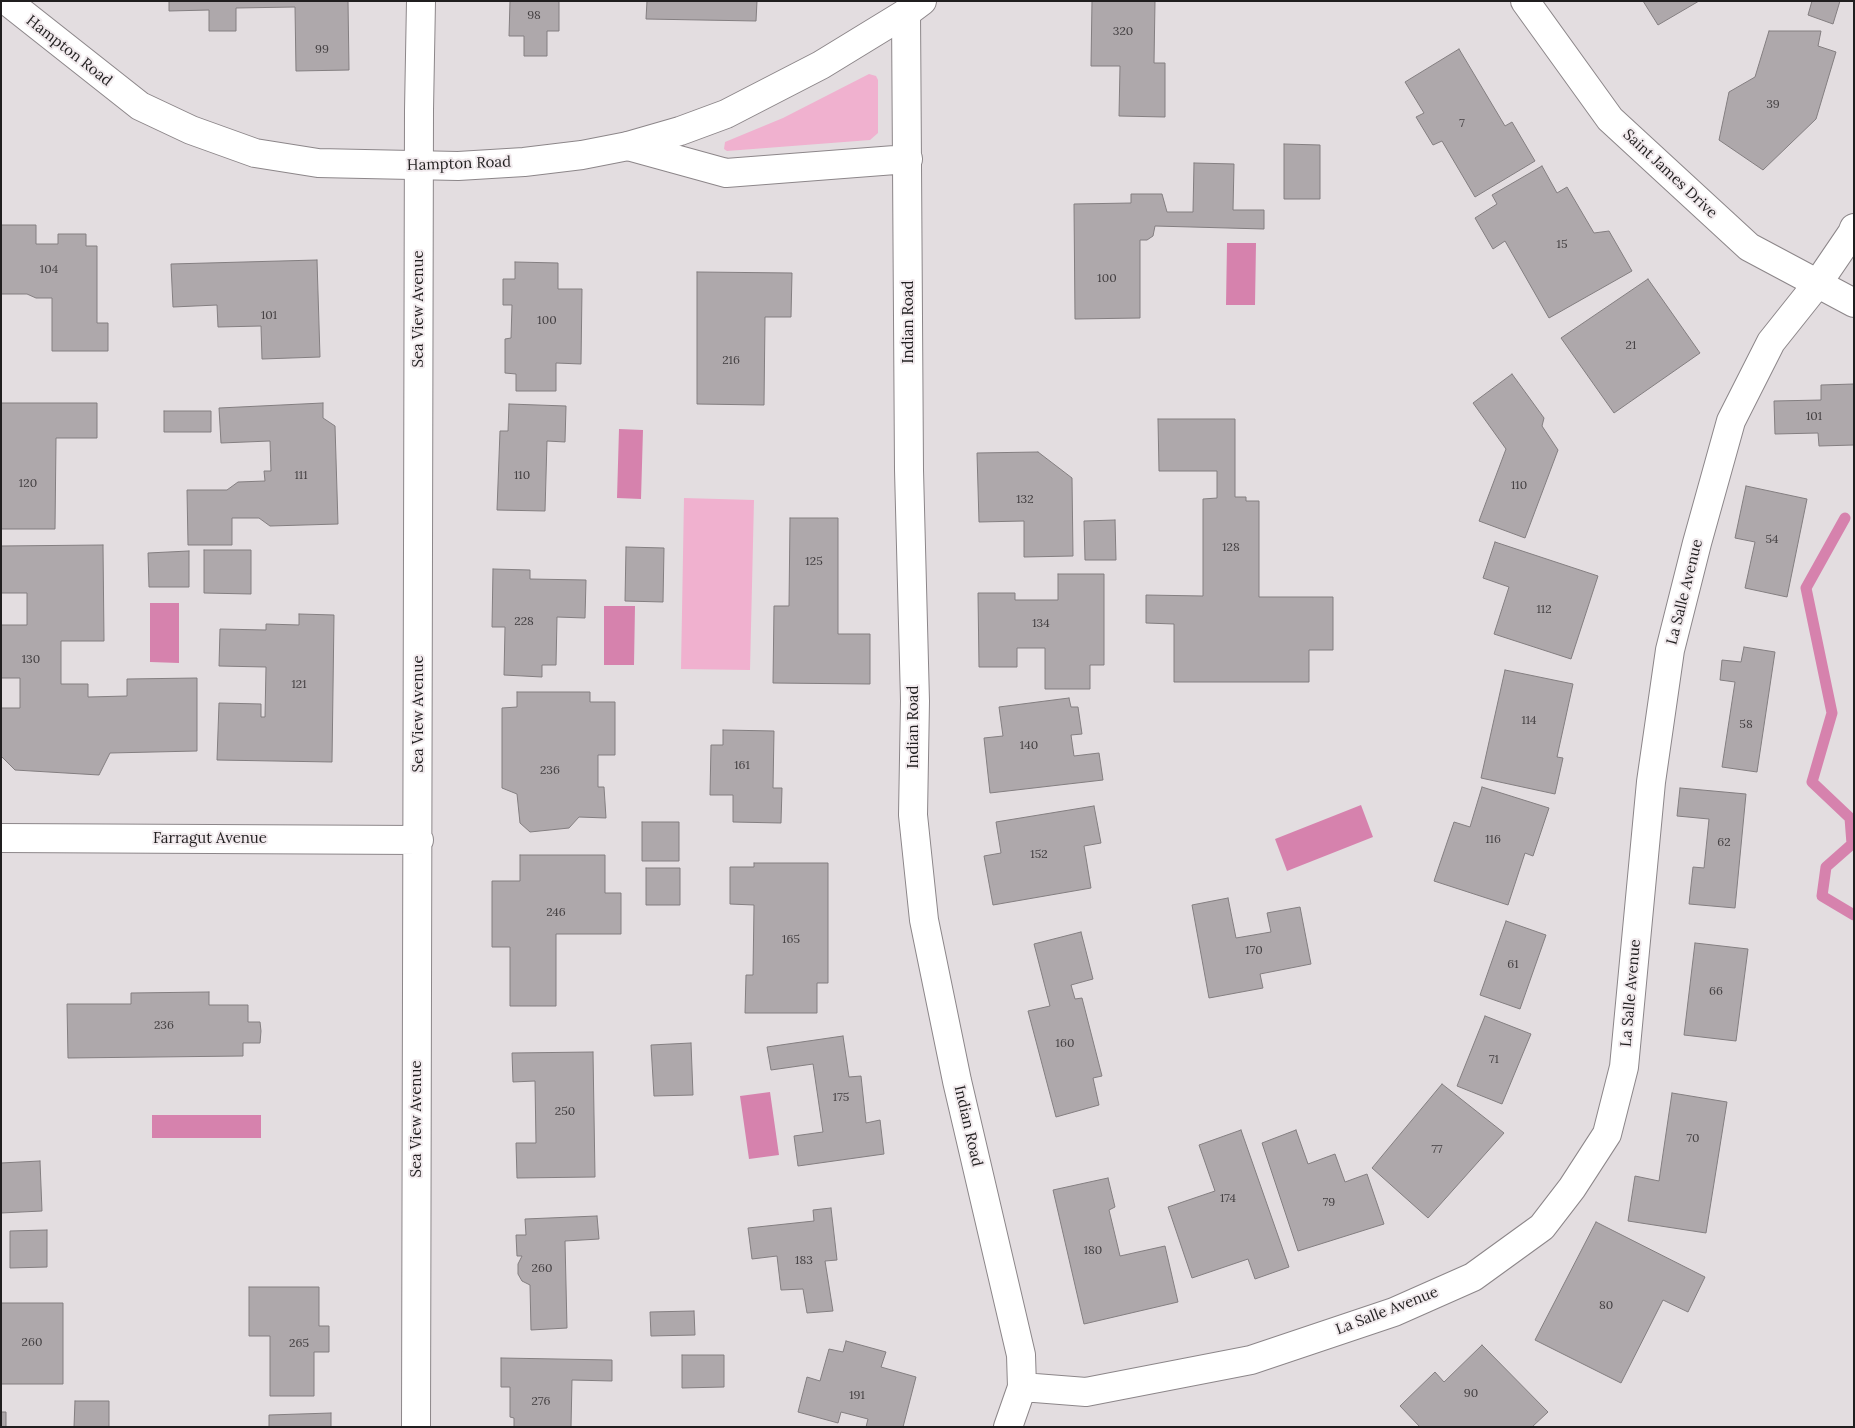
<!DOCTYPE html>
<style>
body{margin:0}
#map{position:relative;width:1855px;height:1428px;overflow:hidden;background:#e3dde0;font-family:Lora,serif}
canvas{display:block}
.frame{position:absolute;inset:0;border:2px solid #201e1f;pointer-events:none}
</style>
<div id="map">
<canvas width="1855" height="1428"></canvas>
<div class="frame"></div>
</div>
<script>
const context = document.querySelector('canvas').getContext('2d');
context.lineJoin = 'round';
function fill(path, color) {
  context.fillStyle = color;
  context.fill(path, 'evenodd');
}
function poly(rows) {
  const path = new Path2D();
  for (const r of rows) {
    path.moveTo(r[0], r[1]);
    for (let i = 2; i < r.length; i += 2) path.lineTo(r[i], r[i + 1]);
  }
  return path;
}
function stroke(path, color, width, dash) {
  context.strokeStyle = color;
  context.lineWidth = width;
  context.lineCap = dash ? 'butt' : 'round';
  context.setLineDash(dash || []);
  context.stroke(path);
}
function label(font, color, halo, rows, align = 'center') {
  context.font = font + ' Lora,serif';
  context.lineWidth = 4;
  context.setLineDash([]);
  context.textBaseline = 'middle';
  context.strokeStyle = halo;
  context.fillStyle = color;
  for (const [text, x, y, turn = 0] of rows) {
    context.save();
    context.translate(x, y);
    context.rotate((+turn || 0) * Math.PI / 180);
    context.textAlign = isNaN(turn) ? turn : align;
    if (halo) context.strokeText(text, 0, 0);
    context.fillText(text, 0, 0);
    context.restore();
  }
}
fill(poly([
 [869,74,876,76,878,80,878,133,870,140,727,151,724,149,725,142,783,118],
 [684,498,754,500,750,670,681,669]
]), '#f0b1cf');
fill(poly([
 [1227,243,1256,243,1255,305,1226,305],
 [619,429,643,430,641,499,617,498],
 [150,603,179,603,179,663,150,662],
 [604,606,635,606,634,665,604,665],
 [1361,805,1373,837,1287,871,1275,839],
 [770,1092,779,1155,749,1159,740,1096],
 [152,1115,261,1115,261,1138,152,1138]
]), '#d682ad');
stroke(poly([
 [1845,518,1806,588,1832,713,1812,782,1850,818,1852,844,1826,867,1822,896,1854,915]
]), '#d682ad', 11);
const building = poly([
 [169,1,348,1,349,70,296,71,295,7,236,8,236,31,209,31,209,10,169,11,169,1],
 [510,1,559,1,559,31,547,31,547,56,524,56,524,36,509,36,510,1],
 [647,1,757,1,756,21,646,19,647,1],
 [1092,1,1155,1,1154,63,1165,63,1165,117,1119,116,1120,66,1091,66,1092,1],
 [1643,1,1699,1,1658,25,1643,1],
 [1812,1,1840,1,1833,24,1808,15,1812,1],
 [1769,31,1821,31,1818,46,1836,52,1816,119,1763,170,1719,140,1729,92,1755,77,1769,31],
 [1459,49,1505,126,1512,122,1535,161,1475,197,1442,141,1433,145,1416,117,1424,113,1405,82,1459,49],
 [1284,144,1320,145,1320,199,1284,199,1284,144],
 [1194,163,1234,164,1233,210,1264,210,1264,229,1155,226,1153,236,1147,240,1140,240,1140,318,1075,319,1074,204,1131,203,1131,194,1162,194,1167,212,1193,212,1194,163],
 [1542,166,1557,193,1567,187,1594,233,1609,231,1632,271,1549,318,1505,241,1493,249,1475,218,1497,204,1492,195,1542,166],
 [1,225,36,225,36,244,58,244,58,234,86,234,86,246,97,246,97,323,108,323,108,351,52,351,52,298,36,298,27,294,1,294,1,225],
 [317,260,320,357,262,359,261,326,218,327,217,305,173,307,171,264,317,260],
 [515,262,558,263,558,289,582,289,581,364,556,363,556,391,516,391,516,374,505,373,505,339,511,338,512,305,503,305,503,279,515,279,515,262],
 [697,272,792,273,791,317,765,317,764,405,697,404,697,272],
 [1648,279,1700,353,1614,413,1561,338,1648,279],
 [1512,374,1544,418,1542,426,1558,450,1525,538,1479,521,1506,449,1473,403,1512,374],
 [1854,384,1854,445,1819,446,1818,433,1775,434,1774,401,1821,400,1821,385,1854,384],
 [1,403,97,403,97,438,56,438,55,529,1,529,1,403],
 [323,403,323,418,335,426,338,524,270,526,259,518,232,518,232,545,188,545,187,490,227,490,238,482,265,481,264,471,271,471,270,441,221,443,219,408,323,403],
 [509,404,566,406,565,442,547,441,545,511,497,510,500,431,508,431,509,404],
 [164,411,211,411,211,432,164,432,164,411],
 [1158,419,1235,419,1235,497,1246,497,1246,501,1259,501,1259,597,1333,597,1333,650,1309,650,1309,682,1174,682,1174,624,1146,623,1146,595,1203,596,1203,499,1217,498,1217,471,1159,471,1158,419],
 [1038,452,1072,478,1073,556,1024,557,1024,521,979,522,977,453,1038,452],
 [1746,486,1807,499,1787,597,1745,588,1755,542,1735,538,1746,486],
 [790,518,838,518,838,634,870,634,870,684,773,683,774,606,789,606,790,518],
 [1115,520,1116,560,1085,560,1084,521,1115,520],
 [1495,542,1598,576,1571,659,1494,634,1509,587,1483,578,1495,542],
 [103,545,104,641,61,641,61,684,88,684,88,697,127,696,127,679,197,678,197,751,110,753,99,775,15,770,1,756,1,708,20,708,20,678,1,678,1,625,27,625,27,593,1,593,1,546,103,545],
 [626,547,664,548,663,602,625,601,626,547],
 [204,550,251,550,251,594,204,593,204,550],
 [189,551,189,587,149,587,148,553,189,551],
 [493,569,530,570,530,579,586,580,585,618,557,617,556,665,542,665,542,677,504,675,505,627,492,627,493,569],
 [1058,574,1104,574,1104,665,1090,665,1090,689,1045,689,1045,648,1017,648,1017,667,979,667,978,593,1015,593,1015,600,1058,600,1058,574],
 [299,614,334,615,332,762,217,760,219,703,261,704,261,717,265,717,266,667,219,666,220,629,266,630,266,624,299,625,299,614],
 [1744,647,1775,652,1757,772,1722,767,1735,682,1720,680,1722,660,1741,662,1744,647],
 [1505,670,1573,684,1557,757,1563,758,1555,794,1481,778,1505,670],
 [517,692,590,692,590,702,615,702,615,755,598,755,598,787,604,787,606,818,579,817,569,828,530,832,520,823,517,794,502,788,502,708,517,707,517,692],
 [1069,698,1071,707,1078,707,1082,734,1071,735,1074,756,1099,753,1103,780,990,793,984,738,1003,736,999,707,1069,698],
 [723,730,774,731,773,788,782,788,781,823,733,822,733,795,710,795,711,745,723,745,723,730],
 [1482,787,1549,808,1533,856,1525,853,1508,905,1434,881,1454,822,1470,827,1482,787],
 [1680,788,1746,794,1735,908,1689,904,1693,867,1704,868,1709,819,1677,816,1680,788],
 [1094,806,1101,843,1084,846,1091,888,993,905,984,856,1001,853,996,822,1094,806],
 [642,822,679,822,679,861,642,861,642,822],
 [520,855,605,855,605,893,621,893,621,934,556,934,556,1006,510,1006,510,947,492,947,492,881,520,881,520,855],
 [754,863,828,863,828,983,817,983,817,1013,745,1013,746,975,753,975,754,905,730,904,730,867,754,867,754,863],
 [646,868,680,868,680,905,646,905,646,868],
 [1228,898,1236,938,1271,932,1267,913,1300,907,1311,964,1260,974,1263,988,1209,998,1192,905,1228,898],
 [1506,921,1546,935,1520,1009,1480,995,1506,921],
 [1081,932,1093,979,1071,985,1075,999,1082,998,1102,1076,1093,1078,1099,1105,1056,1117,1028,1011,1050,1006,1034,944,1081,932],
 [1695,943,1748,949,1736,1041,1684,1035,1695,943],
 [209,992,209,1005,248,1005,248,1022,260,1022,261,1031,260,1043,243,1043,243,1056,68,1058,67,1004,131,1004,131,993,209,992],
 [1485,1016,1531,1034,1502,1104,1457,1086,1485,1016],
 [843,1036,849,1077,861,1076,866,1123,880,1120,884,1154,798,1166,794,1136,823,1132,813,1064,771,1070,767,1047,843,1036],
 [691,1043,693,1095,654,1096,651,1045,691,1043],
 [593,1052,595,1177,517,1178,516,1143,536,1143,535,1081,513,1082,512,1053,593,1052],
 [1442,1084,1504,1133,1428,1218,1372,1168,1442,1084],
 [1672,1093,1727,1102,1706,1233,1628,1221,1635,1176,1659,1181,1672,1093],
 [1241,1130,1289,1267,1255,1279,1248,1259,1192,1278,1168,1207,1215,1191,1199,1145,1241,1130],
 [1296,1130,1308,1164,1335,1154,1345,1182,1367,1174,1384,1224,1298,1251,1262,1143,1296,1130],
 [40,1161,42,1211,1,1213,1,1163,40,1161],
 [1108,1178,1115,1207,1109,1210,1120,1256,1165,1246,1178,1302,1084,1324,1053,1190,1108,1178],
 [831,1208,837,1260,825,1261,833,1311,807,1313,803,1289,781,1290,777,1256,752,1259,748,1228,814,1221,813,1210,831,1208],
 [597,1216,599,1239,565,1241,567,1328,531,1330,530,1285,522,1281,518,1274,518,1264,522,1256,517,1256,516,1235,526,1235,525,1219,597,1216],
 [1596,1222,1705,1277,1688,1312,1663,1300,1621,1383,1535,1340,1596,1222],
 [47,1230,47,1267,10,1268,10,1231,47,1230],
 [249,1287,319,1287,319,1326,329,1326,329,1352,314,1352,314,1396,270,1396,270,1336,249,1336,249,1287],
 [1,1303,63,1303,63,1384,1,1384,1,1303],
 [694,1311,695,1335,651,1336,650,1312,694,1311],
 [846,1341,886,1352,881,1367,916,1377,903,1427,866,1427,868,1419,841,1412,838,1423,798,1412,807,1377,820,1381,829,1349,843,1352,846,1341],
 [1482,1345,1548,1412,1532,1427,1420,1427,1400,1406,1435,1372,1444,1382,1482,1345],
 [682,1355,724,1355,724,1387,682,1388,682,1355],
 [501,1358,612,1360,612,1381,572,1380,571,1427,514,1427,514,1418,510,1417,510,1387,501,1387,501,1358],
 [75,1401,109,1401,109,1427,74,1427,75,1401],
 [1,1412,6,1412,6,1427,1,1427,1,1412],
 [331,1413,331,1427,269,1427,269,1415,331,1413]
]);
fill(building, '#aea8ab');
stroke(building, '#837e80', 1);
const street = poly([
 [1525,1,1610,119,1749,247,1854,303],
 [906,13,909,470,915,701,913,815,924,920,957,1081,1021,1355,1022,1387,1008,1427],
 [628,146,726,173,908,159],
 [1,838,419,840],
 [1022,1387,1086,1392,1251,1360,1394,1312,1473,1277,1542,1227,1572,1188,1607,1134,1624,1067,1651,782,1670,650,1697,543,1731,421,1771,342,1818,283,1852,233,1854,228],
 [416,1427,419,110,421,1]
]);
const secondary = poly([
 [7,1,140,106,191,130,255,153,318,163,458,166,524,162,582,155,628,146,680,131,726,114,821,65,906,13,922,1]
]);
stroke(street, '#8c8689', 30);
stroke(secondary, '#8c8689', 30);
stroke(street, '#fff', 28);
stroke(secondary, '#fff', 28);
label('12px', '#444042', null, [
 ["98",534,16],
 ["320",1123,32],
 ["99",322,50],
 ["39",1773,105],
 ["7",1462,124],
 ["15",1562,245],
 ["104",49,270],
 ["100",1107,279],
 ["101",269,316],
 ["100",547,321],
 ["21",1631,346],
 ["216",731,361],
 ["101",1814,417],
 ["111",301,476],
 ["110",522,476],
 ["120",28,484],
 ["110",1519,486],
 ["132",1025,500],
 ["54",1772,540],
 ["128",1231,548],
 ["125",814,562],
 ["112",1544,610],
 ["228",524,622],
 ["134",1041,624],
 ["130",31,660],
 ["121",299,685],
 ["114",1529,721],
 ["58",1746,725],
 ["140",1029,746],
 ["161",742,766],
 ["236",550,771],
 ["116",1493,840],
 ["62",1724,843],
 ["152",1039,855],
 ["246",556,913],
 ["165",791,940],
 ["170",1254,951],
 ["61",1513,965],
 ["66",1716,992],
 ["236",164,1026],
 ["160",1065,1044],
 ["71",1494,1060],
 ["175",841,1098],
 ["250",565,1112],
 ["70",1693,1139],
 ["77",1437,1150],
 ["174",1228,1199],
 ["79",1329,1203],
 ["180",1093,1251],
 ["183",804,1261],
 ["260",542,1269],
 ["80",1606,1306],
 ["260",32,1343],
 ["265",299,1344],
 ["90",1471,1394],
 ["191",857,1396],
 ["276",541,1402]
]);
label('15px', '#201e1f', '#f1eaed', [
 ["Hampton Road",69,51,38],
 ["Hampton Road",459,164,-2],
 ["Saint James Drive",1670,174,43],
 ["Sea View Avenue",419,309,-90],
 ["Indian Road",909,322,-90],
 ["La Salle Avenue",1685,592,-76],
 ["Sea View Avenue",419,714,-90],
 ["Indian Road",914,727,-90],
 ["Farragut Avenue",210,839],
 ["La Salle Avenue",1631,993,-85],
 ["Sea View Avenue",417,1119,-90],
 ["Indian Road",968,1126,77],
 ["La Salle Avenue",1387,1311,-21]
]);
</script>
